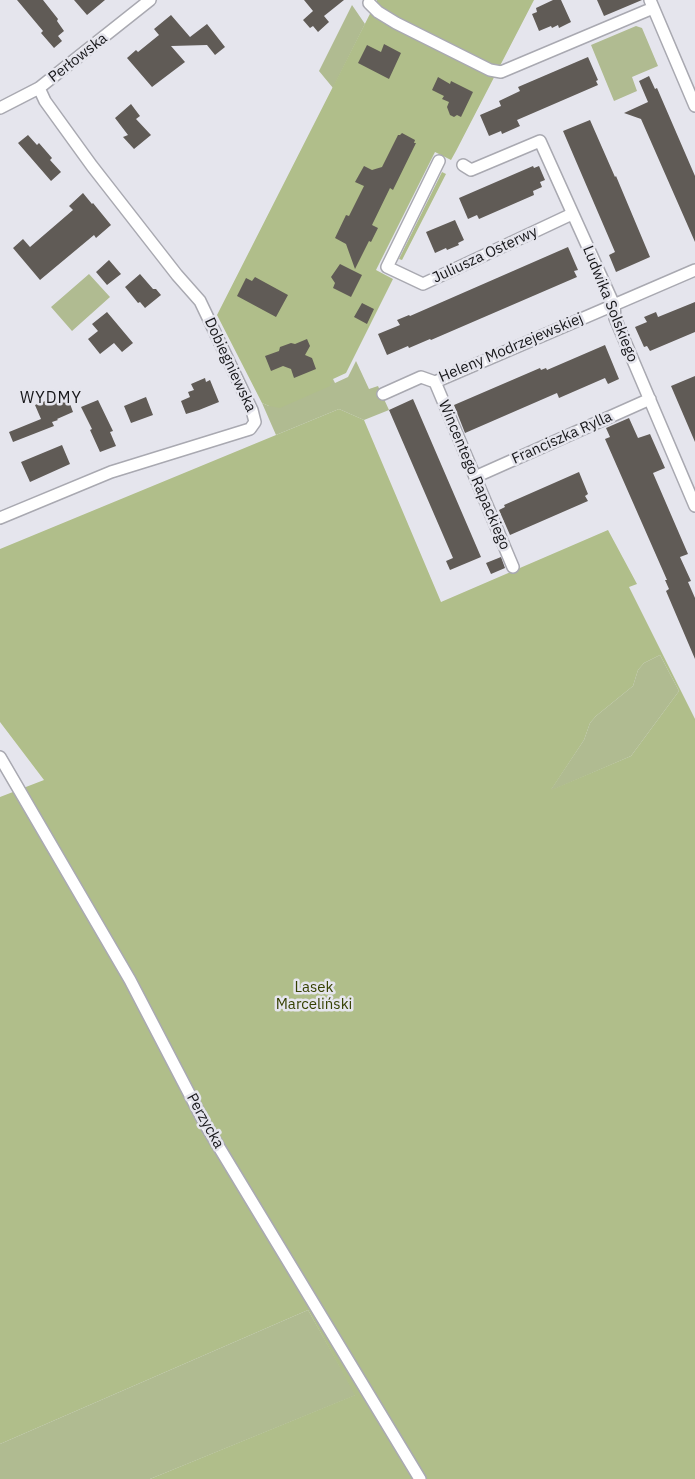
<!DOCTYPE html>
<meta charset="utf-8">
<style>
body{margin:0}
canvas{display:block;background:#e5e5ed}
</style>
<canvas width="695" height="1479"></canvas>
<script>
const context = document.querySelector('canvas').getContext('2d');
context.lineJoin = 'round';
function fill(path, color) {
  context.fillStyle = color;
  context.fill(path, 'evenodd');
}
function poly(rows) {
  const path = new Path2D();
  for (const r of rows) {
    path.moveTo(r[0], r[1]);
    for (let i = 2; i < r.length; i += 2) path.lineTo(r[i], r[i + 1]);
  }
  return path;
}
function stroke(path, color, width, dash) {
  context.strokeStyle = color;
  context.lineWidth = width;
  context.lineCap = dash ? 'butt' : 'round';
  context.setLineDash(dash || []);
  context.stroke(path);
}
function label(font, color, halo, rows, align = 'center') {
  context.font = font + ' "IBM Plex Sans",sans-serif';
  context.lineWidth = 5;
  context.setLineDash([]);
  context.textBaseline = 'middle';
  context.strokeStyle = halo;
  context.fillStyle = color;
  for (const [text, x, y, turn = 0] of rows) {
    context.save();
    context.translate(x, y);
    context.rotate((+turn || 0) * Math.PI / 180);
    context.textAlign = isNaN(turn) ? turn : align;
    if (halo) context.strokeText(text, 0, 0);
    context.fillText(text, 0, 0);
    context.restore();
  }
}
fill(poly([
 [352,5,365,24,333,88,319,71],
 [636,26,642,28,658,66,632,77,637,91,614,101,591,45],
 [89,274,110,297,72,331,51,307],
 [356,361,369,389,378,386,389,410,364,420,339,409,276,435,262,403,269,406,333,379,335,383,348,377],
 [660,655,679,691,631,756,550,791,584,740,590,723,596,716,633,686,638,670,644,663],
 [308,1310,356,1395,150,1479,0,1479,0,1444]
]), '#b0bb91');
fill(poly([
 [377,0,534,0,456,151,451,160,435,152,376,270,393,279,346,373,333,379,330,386,280,408,269,406,262,403,217,315],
 [442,172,446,174,402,260,399,259],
 [339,409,364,420,441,602,608,530,637,584,629,587,695,719,695,1479,150,1479,355,1395,308,1310,0,1444,0,797,44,780,0,722,0,549],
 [660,655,679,691,631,756,551,790,584,740,590,723,596,716,633,686,638,670,644,663]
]), '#b0be8a');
fill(poly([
 [17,0,43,0,58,19,57,21,64,31,58,36,62,41,54,48,41,33,43,31],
 [74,0,105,0,87,15],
 [304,0,344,0,324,16,329,22,318,32,313,26,310,28,303,20,313,11],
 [553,0,561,0,571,22,559,28,558,25,552,28,551,26,539,31,532,14,537,12,536,8],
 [597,0,642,0,604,16],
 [171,15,190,37,207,24,225,47,215,55,207,45,171,46,185,62,152,87,127,58,136,50,138,52,159,35,154,29],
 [384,44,401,53,389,79,358,63,367,45,381,52],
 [588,57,598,80,596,81,598,85,517,120,520,126,502,134,501,131,489,136,480,115,501,106,499,101,520,91,518,87],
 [649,76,655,89,657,88,695,176,695,242,641,119,624,113,648,102,639,81],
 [438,77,450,84,451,81,473,92,461,117,457,115,454,117,450,115,447,107,449,102,442,99,444,96,432,90],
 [131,104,140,116,136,119,151,135,134,149,123,137,128,135,115,118],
 [590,120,615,177,616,176,650,257,616,272,609,255,615,252,563,131],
 [402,133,415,140,414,143,416,143,393,190,390,188,372,225,378,228,371,242,369,241,355,269,346,244,335,238,346,215,349,216,364,186,355,182,364,166,372,170,382,167,398,135,400,135],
 [28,135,37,145,39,143,52,158,50,160,61,172,51,181,18,143],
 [533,166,534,168,539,166,545,180,540,182,542,187,533,191,534,195,479,219,477,215,468,219,459,198],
 [83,193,92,204,93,203,111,225,96,238,94,235,40,280,13,248,23,239,30,247,73,210,69,206],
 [455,220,464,240,458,243,459,245,447,250,446,248,435,253,426,232],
 [568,247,578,270,574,271,577,277,431,340,430,339,409,348,408,346,387,355,378,334,400,325,397,320,409,315,410,316],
 [109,260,121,274,107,285,96,272],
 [340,264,362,275,351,297,333,288,335,283,331,277],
 [140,274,153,289,156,289,161,295,145,308,140,302,138,303,125,287],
 [255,277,288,295,276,317,237,296,246,278,252,281],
 [695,302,695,332,650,351,647,346,644,347,635,327,647,322,644,317,656,312,658,317],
 [362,303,374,309,367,324,354,317],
 [107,312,133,343,122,352,114,343,100,354,88,339,98,331,92,324],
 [307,339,310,346,305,355,312,358,316,369,294,378,291,369,283,366,271,371,265,356,279,351,280,347,291,343,295,344],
 [605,345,619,379,608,384,605,378,559,398,557,393,465,433,454,405,540,368,541,370,546,368,547,370],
 [695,376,695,442,671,386],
 [205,378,206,382,210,380,219,402,199,410,186,414,181,401,190,397,188,392,194,390,191,384],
 [66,393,73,412,57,419,58,420,52,422,54,426,13,442,9,432,41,419,35,405],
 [146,397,153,415,131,423,124,406],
 [413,399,481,557,450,570,446,561,453,558,389,410],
 [98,400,113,431,110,432,116,446,100,452,90,430,92,429,81,407],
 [629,418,638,438,650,434,665,468,653,473,688,554,680,557,691,581,688,582,695,598,695,659,666,591,669,589,665,580,667,580,605,439,610,437,606,428],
 [62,445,70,464,30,482,21,462],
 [579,472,588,494,585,496,588,501,510,535,499,510,505,507,504,505],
 [501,557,505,568,491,574,486,563]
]), '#605b56');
const street = poly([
 [650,0,695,106],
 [369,3,378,12,396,23,490,70,501,72,653,8],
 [0,108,39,88,150,0],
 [439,161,387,267,423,284,572,214],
 [463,165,471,170,540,141,614,305,615,318,695,506],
 [435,382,513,567],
 [383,394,421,377,435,382,695,270],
 [475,477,650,399],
 [0,518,111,472,250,429,255,422,252,410,200,301,177,275,92,166,45,101,39,88],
 [0,757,130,980,205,1124,420,1479]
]);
stroke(street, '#a9a9b1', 14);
stroke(street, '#fff', 11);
label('15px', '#161619', '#e5e5ed', [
 ["Perłowska",78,58,-38],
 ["Juliusza Osterwy",485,255,-25],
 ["Ludwika Solskiego",610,304,68],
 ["Heleny Modrzejewskiej",511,348,-23],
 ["Dobiegniewska",230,365,65],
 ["Franciszka Rylla",562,438,-24],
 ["Wincentego Rapackiego",474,475,67],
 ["Perzycka",205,1121,61]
]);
label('15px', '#354001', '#e5e5ed', [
 ["Lasek",314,988],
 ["Marceliński",314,1005]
]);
context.letterSpacing = '1px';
label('16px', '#161619', '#e5e5ed', [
 ["WYDMY",51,398]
]);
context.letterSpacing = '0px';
</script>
